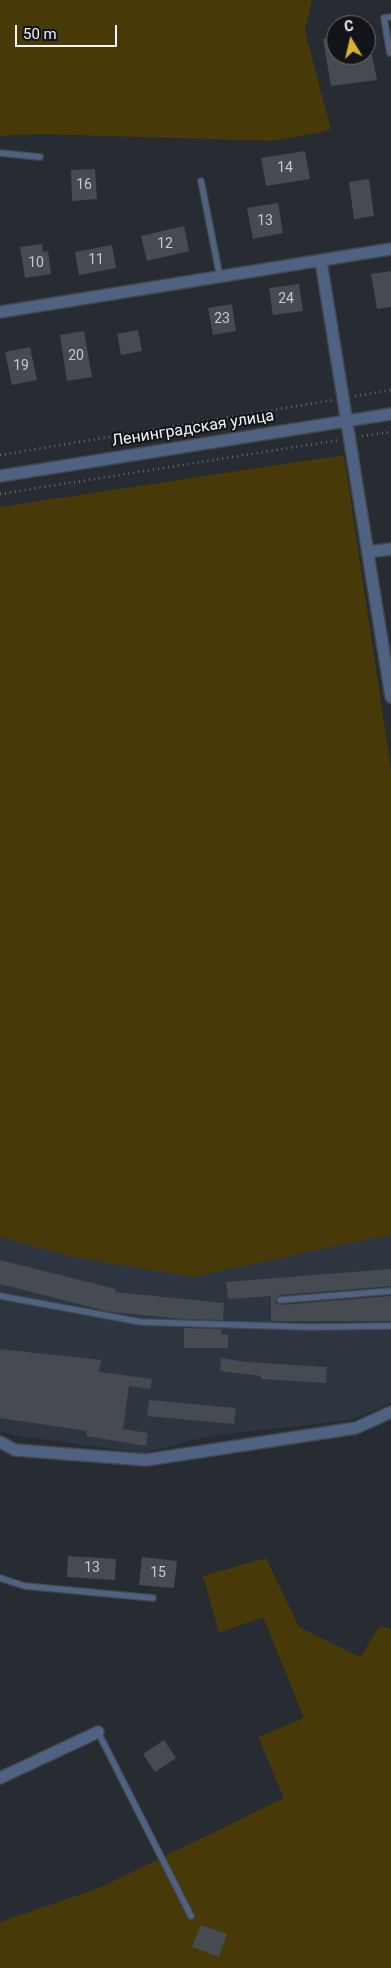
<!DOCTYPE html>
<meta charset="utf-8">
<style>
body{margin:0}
#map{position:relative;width:391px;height:1968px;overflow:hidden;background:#272b32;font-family:Roboto,sans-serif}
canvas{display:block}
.north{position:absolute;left:326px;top:15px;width:50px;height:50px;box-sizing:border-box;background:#121417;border:1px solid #6b6d71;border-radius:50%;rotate:351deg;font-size:14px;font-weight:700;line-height:20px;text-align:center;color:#f0f3f7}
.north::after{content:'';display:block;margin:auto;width:18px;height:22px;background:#dab334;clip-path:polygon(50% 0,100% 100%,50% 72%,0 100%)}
.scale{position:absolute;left:15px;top:25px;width:102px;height:22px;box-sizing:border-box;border:2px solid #f0f3f7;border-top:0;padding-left:6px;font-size:15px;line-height:18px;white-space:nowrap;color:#f0f3f7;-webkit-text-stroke:4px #121417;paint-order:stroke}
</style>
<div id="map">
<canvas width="391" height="1968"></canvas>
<div class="north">С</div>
<div class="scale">50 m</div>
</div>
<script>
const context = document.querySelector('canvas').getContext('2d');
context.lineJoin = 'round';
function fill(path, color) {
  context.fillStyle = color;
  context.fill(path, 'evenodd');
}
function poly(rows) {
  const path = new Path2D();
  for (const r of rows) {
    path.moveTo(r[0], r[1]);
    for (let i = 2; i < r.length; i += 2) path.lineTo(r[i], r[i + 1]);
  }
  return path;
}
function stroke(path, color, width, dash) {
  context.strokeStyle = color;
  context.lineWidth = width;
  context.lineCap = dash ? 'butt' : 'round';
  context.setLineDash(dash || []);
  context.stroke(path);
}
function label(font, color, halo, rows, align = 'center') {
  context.font = font + ' Roboto,sans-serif';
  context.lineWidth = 4;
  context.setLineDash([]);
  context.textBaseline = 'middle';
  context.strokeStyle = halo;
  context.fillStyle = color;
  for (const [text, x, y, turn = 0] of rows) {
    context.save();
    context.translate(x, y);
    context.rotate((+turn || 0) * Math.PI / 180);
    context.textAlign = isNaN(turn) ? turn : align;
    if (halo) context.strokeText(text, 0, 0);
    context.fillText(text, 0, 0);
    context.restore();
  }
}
fill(poly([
 [0,1230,391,1231,391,1403,350,1420,209,1436,143,1453,11,1435,0,1431]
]), '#2d3541');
fill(poly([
 [0,0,312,0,305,31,331,130,274,141,39,134,0,136],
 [344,455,391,770,391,1236,372,1238,193,1277,73,1257,0,1237,0,507],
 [266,1558,299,1627,360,1657,380,1626,391,1629,391,1968,0,1968,0,1922,99,1888,284,1798,258,1737,304,1718,263,1617,219,1633,203,1576]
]), '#483908');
fill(poly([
 [336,37,336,55,372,55,377,80,331,86,323,39],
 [305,151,310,179,266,186,261,158],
 [95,169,97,199,72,201,71,170],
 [369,179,374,216,354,219,349,182],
 [278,203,283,233,253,239,247,208],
 [184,226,189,251,147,261,141,236],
 [42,244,43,252,48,251,51,274,25,278,20,247],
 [112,245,116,268,79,275,75,252],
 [391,271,391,307,377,309,371,274],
 [299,284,303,311,273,315,269,288],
 [232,304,236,331,213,335,208,308],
 [138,330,142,351,121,355,117,334],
 [84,331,92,377,67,381,60,335],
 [30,347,37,380,12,385,5,352],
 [0,1260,116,1289,115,1292,224,1303,223,1320,184,1319,110,1312,0,1284],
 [391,1269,391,1286,280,1295,275,1300,276,1303,280,1305,391,1296,391,1321,271,1321,271,1296,228,1299,226,1282],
 [184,1328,222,1329,221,1335,228,1334,228,1348,184,1348],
 [0,1349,101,1360,99,1372,152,1379,150,1389,129,1386,123,1429,148,1433,146,1446,86,1436,87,1431,0,1418],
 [221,1358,246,1362,327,1367,326,1383,261,1379,261,1376,220,1371],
 [149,1400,236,1408,234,1424,147,1416],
 [68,1556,116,1559,115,1580,67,1577],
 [142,1557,177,1561,174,1588,139,1585],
 [164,1740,176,1758,155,1772,143,1754],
 [201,1925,227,1934,219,1957,192,1947]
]), '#464b52');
const service = poly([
 [391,17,384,18,390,53,391,52],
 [0,153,40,157],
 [201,181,220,277],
 [0,1296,141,1322,308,1327,391,1326],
 [280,1300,391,1291],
 [0,1578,25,1586,153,1598],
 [98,1732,191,1916]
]);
const minor = poly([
 [321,261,391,697],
 [0,312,391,249],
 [0,476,391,414],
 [368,552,391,549],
 [0,1442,15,1450,146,1460,356,1428,391,1412],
 [0,1778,98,1732]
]);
stroke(service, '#43474e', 8);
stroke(minor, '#43474e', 14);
stroke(poly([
 [355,396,391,390],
 [362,436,391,432],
 [0,455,333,400],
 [0,494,339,440]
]), '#6a6e74', 2.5, [1, 4]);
stroke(service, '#4f6282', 5.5);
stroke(minor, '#4f6282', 11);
label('14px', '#c6c9ce', null, [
 ["14",285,168],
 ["16",84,185],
 ["13",265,221],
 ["12",165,244],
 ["11",96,260],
 ["10",36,263],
 ["24",286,299],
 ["23",222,319],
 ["20",76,356],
 ["19",21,366],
 ["13",92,1568],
 ["15",158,1573]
]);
label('16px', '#f0f3f7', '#121417', [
 ["Ленинградская улица",193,429,-9]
]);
</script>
